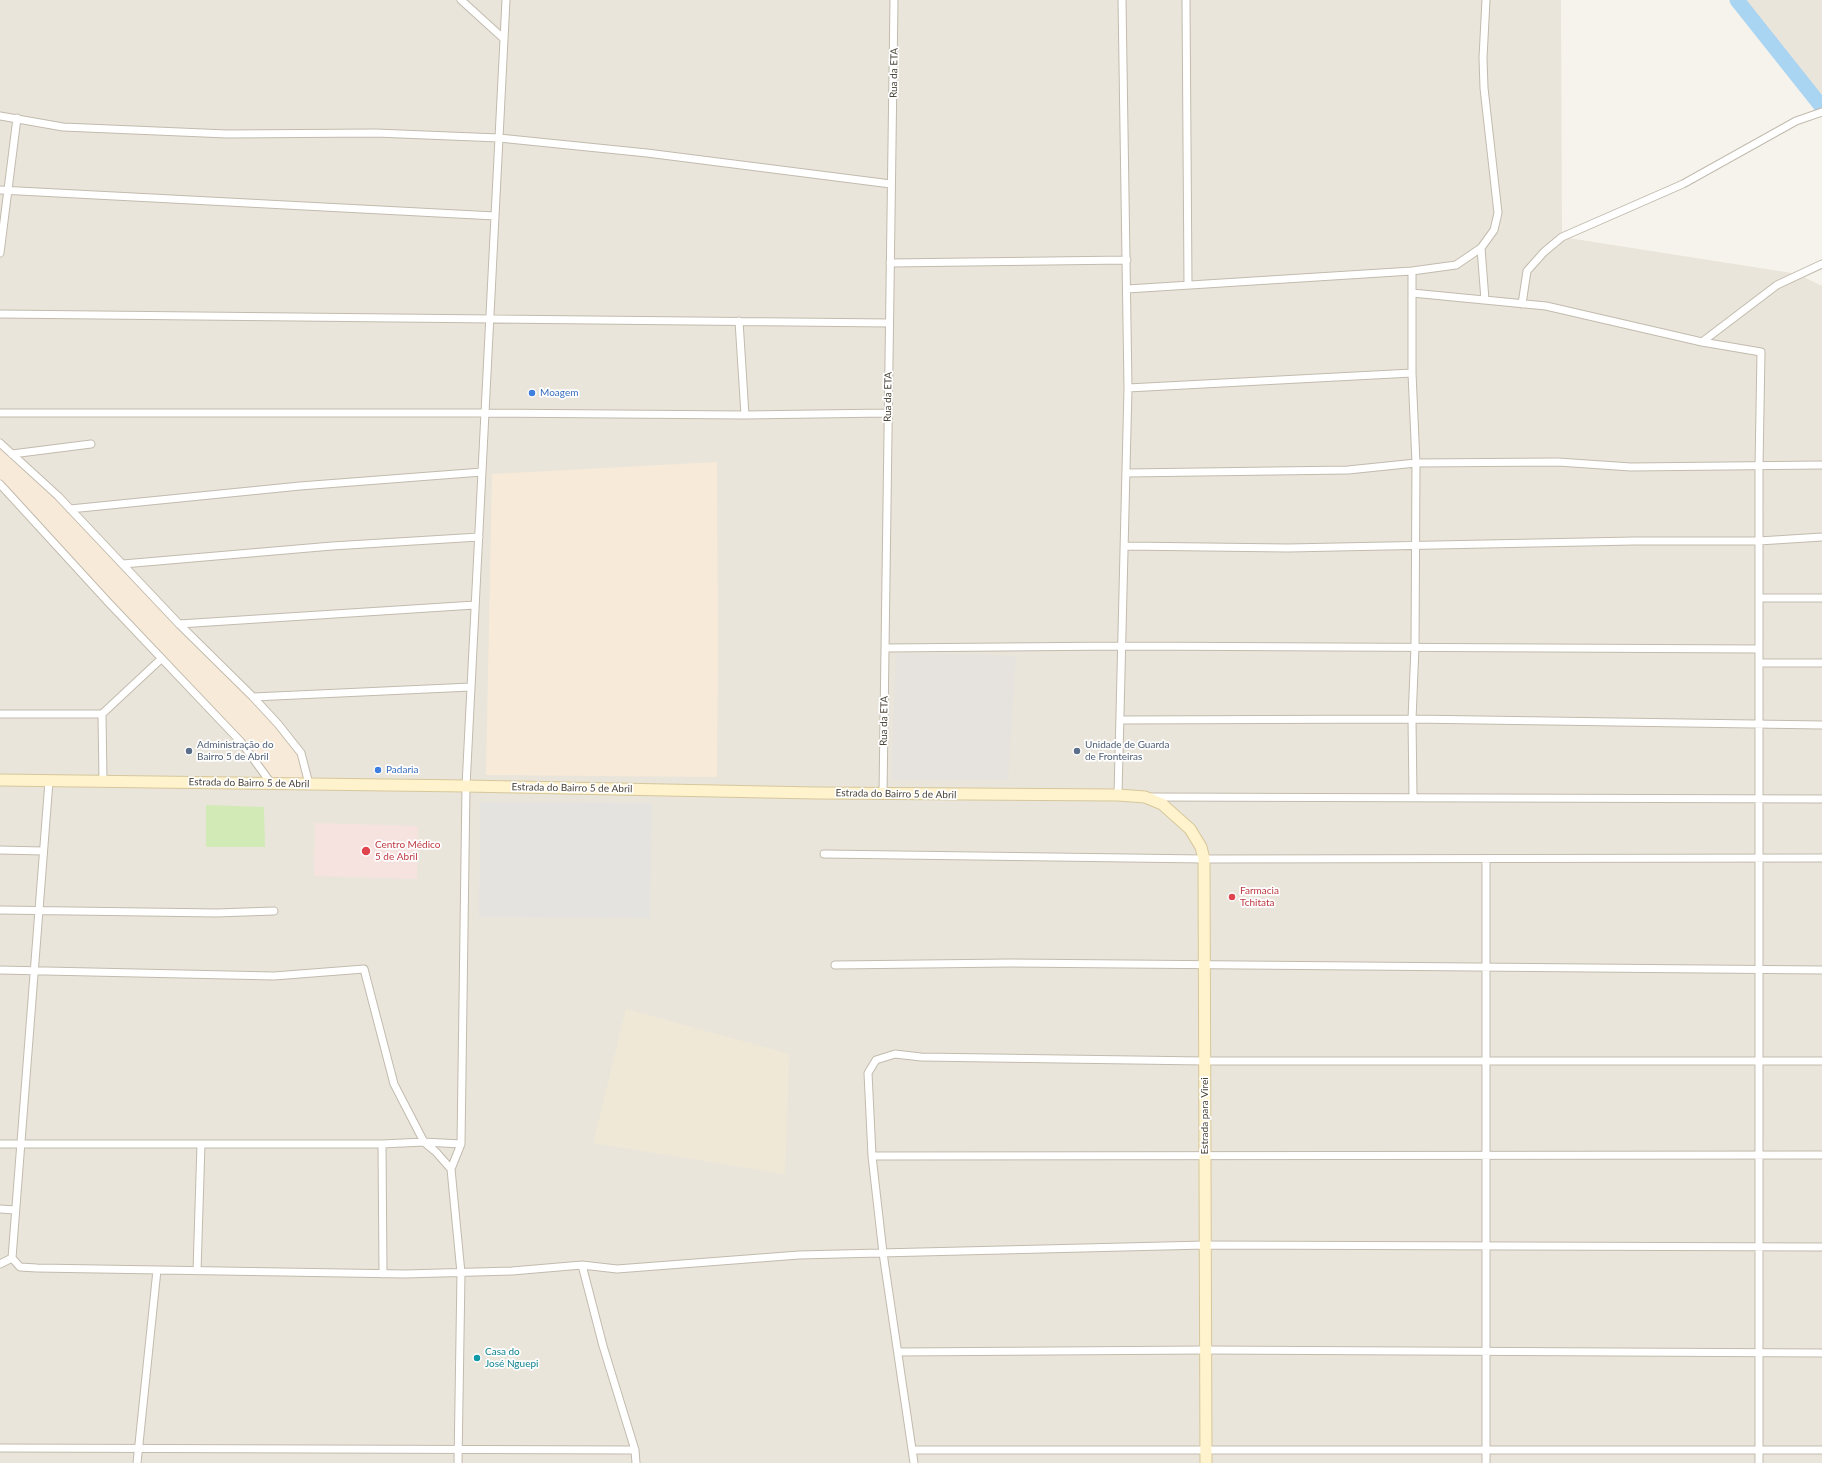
<!DOCTYPE html>
<meta charset="utf-8">
<style>
body{margin:0}
canvas{display:block;background:#f6f3ec}
</style>
<canvas width="1822" height="1463"></canvas>
<script>
const context = document.querySelector('canvas').getContext('2d');
context.lineJoin = 'round';
function fill(path, color) {
  context.fillStyle = color;
  context.fill(path, 'evenodd');
}
function poly(rows) {
  const path = new Path2D();
  for (const r of rows) {
    path.moveTo(r[0], r[1]);
    for (let i = 2; i < r.length; i += 2) path.lineTo(r[i], r[i + 1]);
  }
  return path;
}
function stroke(path, color, width, dash) {
  context.strokeStyle = color;
  context.lineWidth = width;
  context.lineCap = dash ? 'butt' : 'round';
  context.setLineDash(dash || []);
  context.stroke(path);
}
function label(font, color, halo, rows, align = 'center') {
  context.font = font + ' Lato,sans-serif';
  context.lineWidth = 3.5;
  context.setLineDash([]);
  context.textBaseline = 'middle';
  context.strokeStyle = halo;
  context.fillStyle = color;
  for (const [text, x, y, turn = 0] of rows) {
    context.save();
    context.translate(x, y);
    context.rotate((+turn || 0) * Math.PI / 180);
    context.textAlign = isNaN(turn) ? turn : align;
    if (halo) context.strokeText(text, 0, 0);
    context.fillText(text, 0, 0);
    context.restore();
  }
}
fill(poly([
 [0,0,1561,0,1562,237,1798,274,1822,286,1822,1463,0,1463],
 [1736,0,1822,0,1822,113]
]), '#eae5da');
fill(poly([
 [0,443,57,494,301,753,309,784,271,783,241,742,0,484],
 [717,462,718,652,717,777,486,775,492,474]
]), '#f7ead8');
fill(poly([
 [896,653,1016,656,1008,780,891,780]
]), '#e6e2dd');
fill(poly([
 [626,1009,789,1054,785,1174,593,1143]
]), '#efe8d6');
fill(poly([
 [315,823,418,826,417,879,314,876]
]), '#f6e3e0');
fill(poly([
 [206,805,264,807,265,847,206,847]
]), '#d2eab5');
fill(poly([
 [480,802,652,803,650,918,479,917]
]), '#e5e3e0');
stroke(poly([
 [1737,0,1822,107]
]), '#a9d4f2', 15);
const street = poly([
 [461,0,504,39],
 [1186,0,1188,285],
 [0,116,63,127,227,134,376,133,499,138,647,153,891,184],
 [0,190,495,216],
 [1481,248,1485,300],
 [0,253,17,118],
 [890,263,1127,260],
 [1412,271,1412,373,1416,463,1415,647,1412,719,1413,797],
 [1127,289,1412,271,1456,265,1481,248,1494,230,1498,213,1484,88,1483,58,1486,0],
 [1412,293,1546,306,1702,342,1761,352,1759,466,1759,1463],
 [1522,304,1527,271,1544,252,1562,237,1683,184,1796,121,1822,112],
 [0,314,889,323],
 [739,321,745,415],
 [1702,342,1777,285,1822,264],
 [1128,388,1412,373],
 [0,413,485,413,745,415,888,413],
 [0,443,58,496,179,624,253,697,278,724,301,753,309,784],
 [12,454,91,444],
 [1127,473,1348,470,1416,463,1558,462,1631,467,1822,465],
 [0,484,108,602,241,742,271,783],
 [70,509,300,486,482,472],
 [1125,546,1288,548,1634,541,1759,541,1822,537],
 [123,564,332,546,479,537],
 [1760,598,1822,598],
 [179,624,475,605],
 [885,648,1122,646,1759,649],
 [1759,663,1822,663],
 [253,697,471,687],
 [0,714,102,714,161,659],
 [102,714,103,781],
 [1120,720,1412,719,1822,725],
 [883,794,894,0],
 [1118,795,1128,388,1122,0],
 [1149,797,1822,799],
 [0,850,43,851],
 [824,854,1204,859,1822,858],
 [1486,859,1486,1463],
 [0,910,217,913,274,911],
 [835,965,1010,963,1822,970],
 [0,970,274,976,364,969,394,1084,424,1142,436,1152,451,1169],
 [0,1144,382,1144,424,1142,461,1144],
 [382,1144,383,1274],
 [872,1156,1822,1155],
 [0,1209,15,1210],
 [12,1258,49,781],
 [0,1264,12,1258,20,1267,37,1268,405,1274,512,1271,582,1265,617,1269,799,1255,1205,1245,1822,1247],
 [582,1265,603,1346,635,1450,636,1463],
 [197,1271,201,1144],
 [898,1352,1205,1350,1822,1353],
 [0,1448,635,1450],
 [912,1450,1822,1450],
 [137,1463,157,1270],
 [458,1463,461,1273,451,1169,461,1144,466,786,506,0],
 [914,1463,883,1253,872,1156,868,1073,876,1060,895,1054,921,1057,1204,1061,1822,1061]
]);
const secondary = poly([
 [0,780,466,786,816,793,1118,795,1145,797,1162,804,1190,829,1201,847,1204,859,1206,1463]
]);
stroke(street, '#c2bbae', 9);
stroke(secondary, '#d6c79b', 13);
stroke(street, '#fff', 7);
stroke(secondary, '#fff3cd', 11);
for (const [x, y, r, color] of [
 [532,393,4,"#3f7fe0"],
 [189,751,4,"#5c6f8a"],
 [1077,751,4,"#5c6f8a"],
 [378,770,4,"#3f7fe0"],
 [366,851,5,"#e0444e"],
 [1232,897,4,"#e0444e"],
 [477,1358,4,"#0f9aa8"]
]) {
  const dot = new Path2D();
  dot.arc(x, y, r, 0, 2 * Math.PI);
  context.fillStyle = color;
  context.fill(dot);
  stroke(dot, '#fff', 1.5);
}
label('10px', '#4b4439', '#fff', [
 ["Rua da ETA",894,73,-89],
 ["Rua da ETA",888,397,-89],
 ["Rua da ETA",884,721,-89],
 ["Estrada do Bairro 5 de Abril",249,783,1],
 ["Estrada do Bairro 5 de Abril",572,788,1],
 ["Estrada do Bairro 5 de Abril",896,794,1],
 ["Estrada para Virei",1205,1116,-90]
]);
label('10px', '#366cbe', '#fff', [
 ["Moagem",540,393],
 ["Padaria",386,770]
], 'left');
label('10px', '#4e5e75', '#fff', [
 ["Administração do",197,745],
 ["Bairro 5 de Abril",197,757],
 ["Unidade de Guarda",1085,745],
 ["de Fronteiras",1085,757]
], 'left');
label('10px', '#be3a42', '#fff', [
 ["Centro Médico",375,845],
 ["5 de Abril",375,857],
 ["Farmacia",1240,891],
 ["Tchitata",1240,903]
], 'left');
label('10px', '#0d838f', '#fff', [
 ["Casa do",485,1352],
 ["José Nguepi",485,1364]
], 'left');
</script>
